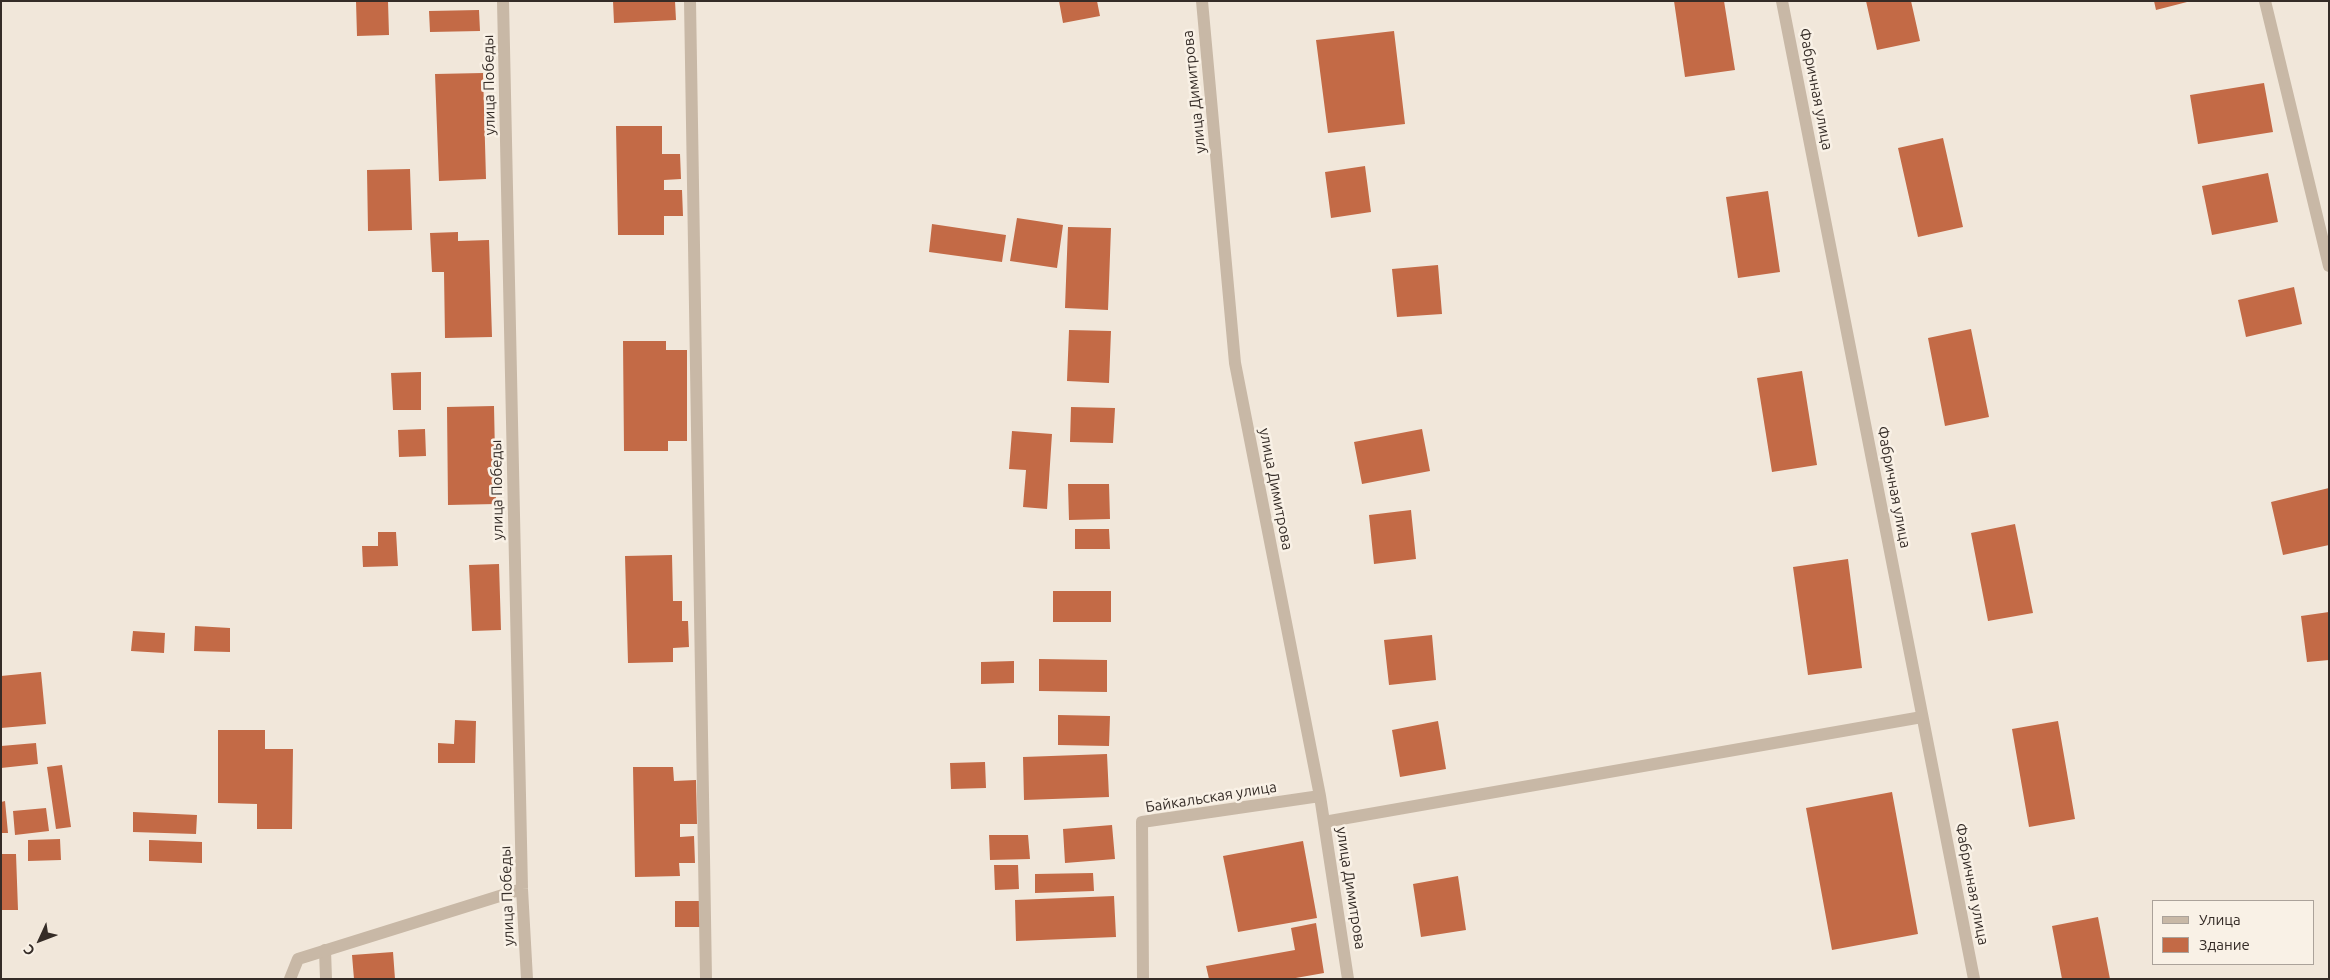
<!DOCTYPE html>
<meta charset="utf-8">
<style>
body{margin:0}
#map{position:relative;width:2330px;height:980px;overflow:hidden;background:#f1e7da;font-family:Ubuntu,sans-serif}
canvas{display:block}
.frame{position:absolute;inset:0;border:2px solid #352c27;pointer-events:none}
.legend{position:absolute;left:2152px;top:900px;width:162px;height:65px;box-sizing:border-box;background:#f9f1e6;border:1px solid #aba29a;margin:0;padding:6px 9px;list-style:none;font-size:15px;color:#352c27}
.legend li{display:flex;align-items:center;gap:10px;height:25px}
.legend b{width:25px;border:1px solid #aba29a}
.north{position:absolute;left:15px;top:915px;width:50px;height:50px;-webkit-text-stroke:4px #f9f1e6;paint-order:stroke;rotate:227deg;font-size:14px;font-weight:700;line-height:20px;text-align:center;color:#352c27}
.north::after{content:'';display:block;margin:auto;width:18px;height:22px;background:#352c27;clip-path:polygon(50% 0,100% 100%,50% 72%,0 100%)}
</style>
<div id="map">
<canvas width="2330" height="980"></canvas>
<div class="frame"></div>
<ul class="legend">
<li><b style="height:6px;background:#c8b8a6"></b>Улица</li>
<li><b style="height:14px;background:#c36a46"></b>Здание</li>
</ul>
<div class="north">С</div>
</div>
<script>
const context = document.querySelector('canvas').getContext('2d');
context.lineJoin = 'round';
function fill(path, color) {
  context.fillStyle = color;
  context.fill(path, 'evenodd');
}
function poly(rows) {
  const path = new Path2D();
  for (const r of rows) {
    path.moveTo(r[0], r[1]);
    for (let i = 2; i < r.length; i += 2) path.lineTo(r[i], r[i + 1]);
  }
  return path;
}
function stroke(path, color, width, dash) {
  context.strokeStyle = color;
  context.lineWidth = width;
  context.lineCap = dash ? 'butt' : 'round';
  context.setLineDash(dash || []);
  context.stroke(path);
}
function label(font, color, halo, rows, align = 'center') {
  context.font = font + ' Ubuntu,sans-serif';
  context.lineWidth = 5;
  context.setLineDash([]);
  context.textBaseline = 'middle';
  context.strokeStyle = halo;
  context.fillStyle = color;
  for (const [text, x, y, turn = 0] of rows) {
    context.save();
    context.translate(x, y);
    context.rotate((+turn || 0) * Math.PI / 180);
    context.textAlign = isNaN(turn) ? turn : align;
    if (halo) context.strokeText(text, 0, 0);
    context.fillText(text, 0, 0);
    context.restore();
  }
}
fill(poly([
 [356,1,388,1,389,35,357,36],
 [613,1,675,1,676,20,614,23],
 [1059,1,1097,1,1100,16,1063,23],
 [1674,1,1724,1,1735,70,1685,77],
 [1866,1,1911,1,1920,41,1877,50],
 [2154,1,2187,1,2187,2,2156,10],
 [479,10,480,31,430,32,429,11],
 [1394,31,1405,124,1328,133,1316,40],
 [483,73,486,179,439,181,435,74],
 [2264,83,2273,132,2198,144,2190,95],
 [616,126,662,126,662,154,680,154,681,179,664,180,664,190,682,190,683,216,664,216,664,235,618,235],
 [1943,138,1963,227,1918,237,1898,148],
 [1365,166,1371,212,1331,218,1325,172],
 [410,169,412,230,368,231,367,170],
 [2268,173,2278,222,2212,235,2202,186],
 [1768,191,1780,272,1738,278,1726,197],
 [1017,218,1063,225,1057,268,1010,261],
 [932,224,1006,235,1002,262,929,252],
 [1068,227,1111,228,1108,310,1065,308],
 [458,232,458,241,489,240,492,337,445,338,444,272,432,272,430,233],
 [1438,265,1442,314,1397,317,1392,269],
 [2294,287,2302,324,2246,337,2238,300],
 [1971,329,1989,417,1945,426,1928,338],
 [1069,330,1111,331,1109,383,1067,381],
 [623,341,666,341,666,350,687,350,687,441,668,441,668,451,624,451],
 [1802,371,1817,465,1772,472,1757,378],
 [421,372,421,410,393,410,391,373],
 [494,406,496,504,448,505,447,407],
 [1071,407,1115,408,1113,443,1070,442],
 [425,429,426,456,399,457,398,430],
 [1422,429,1430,471,1362,484,1354,442],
 [1012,431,1052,434,1047,509,1023,507,1026,470,1009,469],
 [1068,484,1109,484,1110,519,1069,520],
 [2329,488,2329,545,2283,555,2271,502],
 [1411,510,1416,559,1374,564,1369,515],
 [2015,524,2033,613,1988,621,1971,533],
 [1075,529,1109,529,1110,549,1075,549],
 [378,532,396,532,398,566,363,567,362,546,378,546],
 [672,555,673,601,682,601,682,621,688,621,689,647,673,648,673,662,628,663,625,556],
 [1848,559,1862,668,1808,675,1793,567],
 [499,564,501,630,472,631,469,565],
 [1053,591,1111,591,1111,622,1053,622],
 [2329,612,2329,660,2307,662,2301,616],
 [195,626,230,628,230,652,194,651],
 [133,631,165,633,164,653,131,651],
 [1432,635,1436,680,1389,685,1384,640],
 [1039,659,1107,660,1107,692,1039,691],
 [1014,661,1014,683,981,684,981,662],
 [41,672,46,724,1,728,1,676],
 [1058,715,1110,716,1109,746,1058,745],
 [455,720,476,721,475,763,438,763,438,743,454,744],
 [1438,721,1446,769,1400,777,1392,730],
 [2058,721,2075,819,2029,827,2012,729],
 [218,730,265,730,265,749,293,749,292,829,257,829,257,804,218,803],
 [36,743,38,764,1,768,1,746],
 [1107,754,1109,797,1024,800,1023,757],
 [985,762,986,788,951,789,950,763],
 [62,765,71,827,56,829,47,767],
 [633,767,673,767,674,781,696,780,697,824,680,824,680,837,694,836,695,863,679,863,680,876,635,877],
 [1892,792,1918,934,1832,950,1806,808],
 [5,801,8,833,1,833,1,802],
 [46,808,49,831,15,835,13,811],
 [133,812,197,815,196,834,133,832],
 [1112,825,1115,859,1065,863,1063,829],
 [989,835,1028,835,1030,859,990,860],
 [60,839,61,860,28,861,28,840],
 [149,840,202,842,202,863,149,861],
 [1303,841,1317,918,1238,932,1223,856],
 [1,854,16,854,18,910,1,910],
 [994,865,1018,865,1019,889,995,890],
 [1093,873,1094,891,1035,893,1035,874],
 [1458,876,1466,930,1421,937,1413,884],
 [1114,896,1116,937,1016,941,1015,900],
 [675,901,701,901,702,927,675,927],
 [2098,917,2110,979,2062,979,2052,926],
 [1316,923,1324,973,1290,979,1209,979,1206,966,1295,950,1291,928],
 [393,952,395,979,354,979,352,955]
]), '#c36a46');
stroke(poly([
 [325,950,326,979]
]), '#c8b8a6', 12);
stroke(poly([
 [503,1,522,889,527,979],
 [690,1,706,979],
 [1202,1,1235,363,1320,796,1348,979],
 [1782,1,1974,979],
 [2265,1,2329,266],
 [1324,822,1922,717],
 [290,979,298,959,522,889],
 [1143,979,1142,822,1320,796]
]), '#c8b8a6', 12);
label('15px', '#352c27', '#f9f1e6', [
 ["улица Победы",489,85,-91],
 ["Фабричная улица",1816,89,79],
 ["улица Димитрова",1194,92,-96],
 ["Фабричная улица",1894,487,79],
 ["улица Димитрова",1276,489,79],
 ["улица Победы",497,490,-91],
 ["Байкальская улица",1211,797,-9],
 ["Фабричная улица",1972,884,79],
 ["улица Димитрова",1351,888,81],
 ["улица Победы",507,896,-92]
]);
</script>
